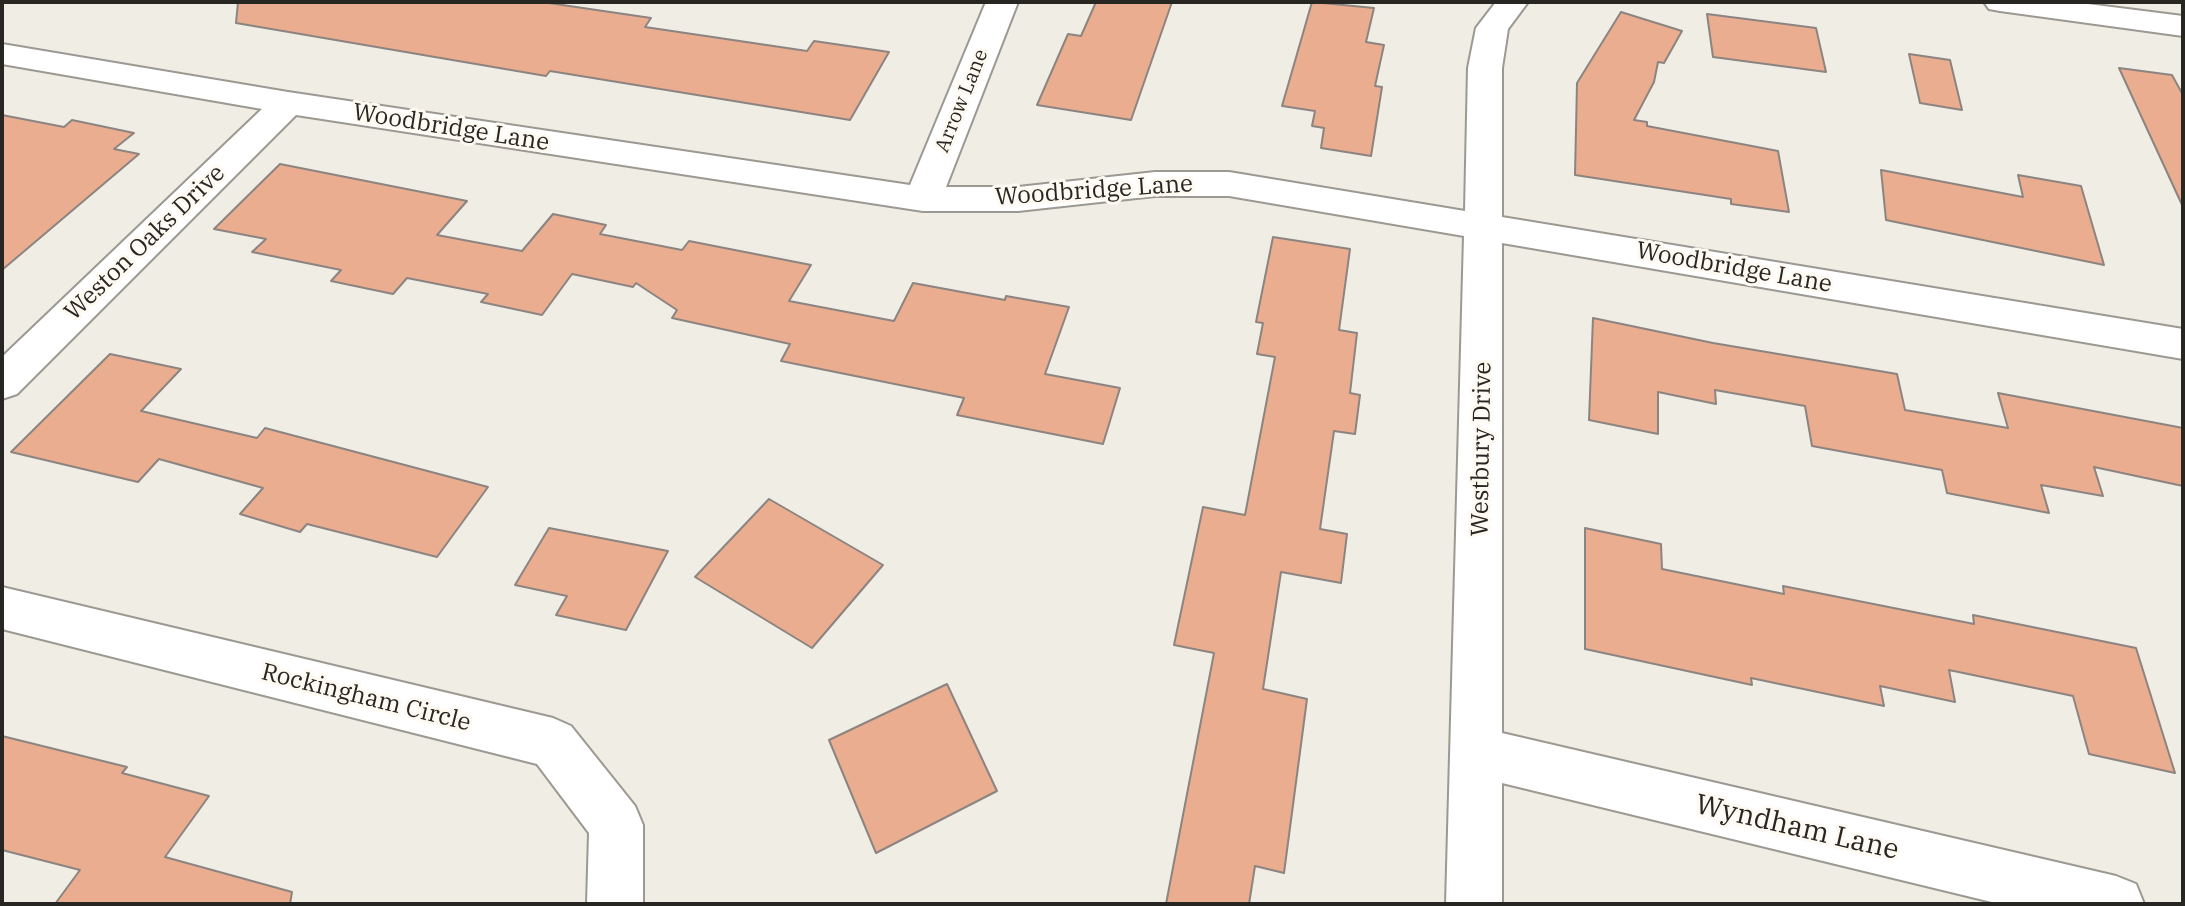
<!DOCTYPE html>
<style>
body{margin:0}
#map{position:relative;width:2185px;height:906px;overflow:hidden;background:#f0ede5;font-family:"IBM Plex Serif",serif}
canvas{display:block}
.frame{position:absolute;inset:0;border:4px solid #272623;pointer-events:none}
</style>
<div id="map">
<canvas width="2185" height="906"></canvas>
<div class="frame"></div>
</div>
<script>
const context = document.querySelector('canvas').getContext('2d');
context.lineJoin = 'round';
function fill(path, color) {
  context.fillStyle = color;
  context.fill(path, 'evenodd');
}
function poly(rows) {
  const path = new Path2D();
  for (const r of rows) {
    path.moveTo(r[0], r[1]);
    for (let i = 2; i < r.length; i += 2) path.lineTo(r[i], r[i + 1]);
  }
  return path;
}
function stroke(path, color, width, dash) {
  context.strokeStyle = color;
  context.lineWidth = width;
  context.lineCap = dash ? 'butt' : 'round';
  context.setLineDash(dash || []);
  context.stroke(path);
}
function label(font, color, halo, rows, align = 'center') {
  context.font = font + ' "IBM Plex Serif",serif';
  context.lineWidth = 6;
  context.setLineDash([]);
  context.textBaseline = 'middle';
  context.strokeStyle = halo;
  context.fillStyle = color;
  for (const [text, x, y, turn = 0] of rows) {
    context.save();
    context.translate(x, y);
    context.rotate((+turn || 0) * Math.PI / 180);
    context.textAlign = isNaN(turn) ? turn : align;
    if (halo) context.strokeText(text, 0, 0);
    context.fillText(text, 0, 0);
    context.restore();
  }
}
const building = poly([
 [238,2,542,2,651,18,645,27,807,51,814,41,889,52,850,120,550,71,546,76,236,23,238,2],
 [1096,2,1172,2,1131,120,1037,105,1068,34,1081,36,1096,2],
 [1312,2,1374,8,1366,42,1384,45,1375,86,1382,87,1371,156,1321,148,1324,128,1312,126,1315,111,1282,106,1312,2],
 [1621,12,1682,31,1664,63,1658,62,1654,82,1634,120,1647,122,1647,126,1778,151,1789,212,1731,204,1731,199,1575,175,1577,83,1621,12],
 [1707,14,1816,28,1826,72,1713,57,1707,14],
 [1909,54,1950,60,1962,110,1920,103,1909,54],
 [2119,68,2172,75,2183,95,2183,207,2119,68],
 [2,115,64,127,72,120,134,133,114,149,139,154,2,270,2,115],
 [280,164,467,201,437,235,522,251,553,214,606,225,600,234,682,250,689,241,811,265,789,301,894,321,913,283,1005,300,1006,296,1069,307,1045,374,1120,388,1103,444,957,415,964,398,781,361,790,344,672,318,677,310,636,283,633,287,572,274,542,315,481,302,488,294,407,278,393,294,331,281,341,270,252,252,266,239,214,229,280,164],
 [1881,170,2023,197,2018,175,2081,186,2104,265,1886,220,1881,170],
 [1273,237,1350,249,1339,330,1357,333,1350,393,1360,395,1355,434,1334,431,1320,529,1347,534,1341,583,1281,572,1263,689,1307,699,1284,873,1255,866,1249,904,1166,904,1214,653,1174,645,1203,507,1245,515,1275,357,1257,354,1263,323,1256,322,1273,237],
 [1593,318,1713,343,1897,374,1905,410,2008,428,1998,393,2183,428,2183,486,2094,467,2103,496,2041,485,2049,513,1947,493,1942,470,1812,446,1805,406,1715,390,1716,404,1658,392,1658,434,1589,420,1593,318],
 [110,354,181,369,141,411,257,438,265,428,488,487,437,557,307,524,300,532,240,514,263,488,159,459,138,482,11,452,110,354],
 [769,499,883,565,812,648,695,577,769,499],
 [549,528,668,551,626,630,556,615,567,596,515,585,549,528],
 [1585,528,1661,544,1662,569,1784,594,1783,586,1974,624,1973,615,2136,648,2175,773,2089,754,2073,696,1949,670,1955,702,1880,686,1884,706,1751,678,1752,685,1585,649,1585,528],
 [947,684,997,791,876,853,829,740,947,684],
 [2,736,127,767,122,773,209,796,165,857,292,892,290,904,55,904,80,870,2,850,2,736]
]);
fill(building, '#eaad8f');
stroke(building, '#8c8480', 2);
const street = poly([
 [986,2,1018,2,946,187,1018,187,1155,172,1229,172,1465,211,1468,68,1476,28,1496,2,1528,2,1508,29,1502,68,1502,217,2183,329,2183,359,1502,243,1502,733,2116,876,2136,884,2144,904,2000,904,1502,783,1502,904,1446,904,1464,236,1229,196,1155,196,1018,211,923,211,296,115,17,394,2,399,2,357,262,109,2,64,2,44,288,92,910,185,986,2],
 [1984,2,2072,2,2183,16,2183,36,2000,11,1989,9,1984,2],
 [2,587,553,718,571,726,635,806,643,825,643,904,587,904,589,833,537,764,2,629,2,587]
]);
stroke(street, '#9c9992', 4);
fill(street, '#fff');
label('20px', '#272623', '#fefaf2', [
 ["Arrow Lane",962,101,-68]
]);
label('24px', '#272623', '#fefaf2', [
 ["Woodbridge Lane",451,128,9],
 ["Woodbridge Lane",1094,191,-4],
 ["Weston Oaks Drive",145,243,-44],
 ["Woodbridge Lane",1734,268,10],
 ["Westbury Drive",1482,449,-89],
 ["Rockingham Circle",366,698,14]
]);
label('28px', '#272623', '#fefaf2', [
 ["Wyndham Lane",1797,828,13]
]);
</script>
